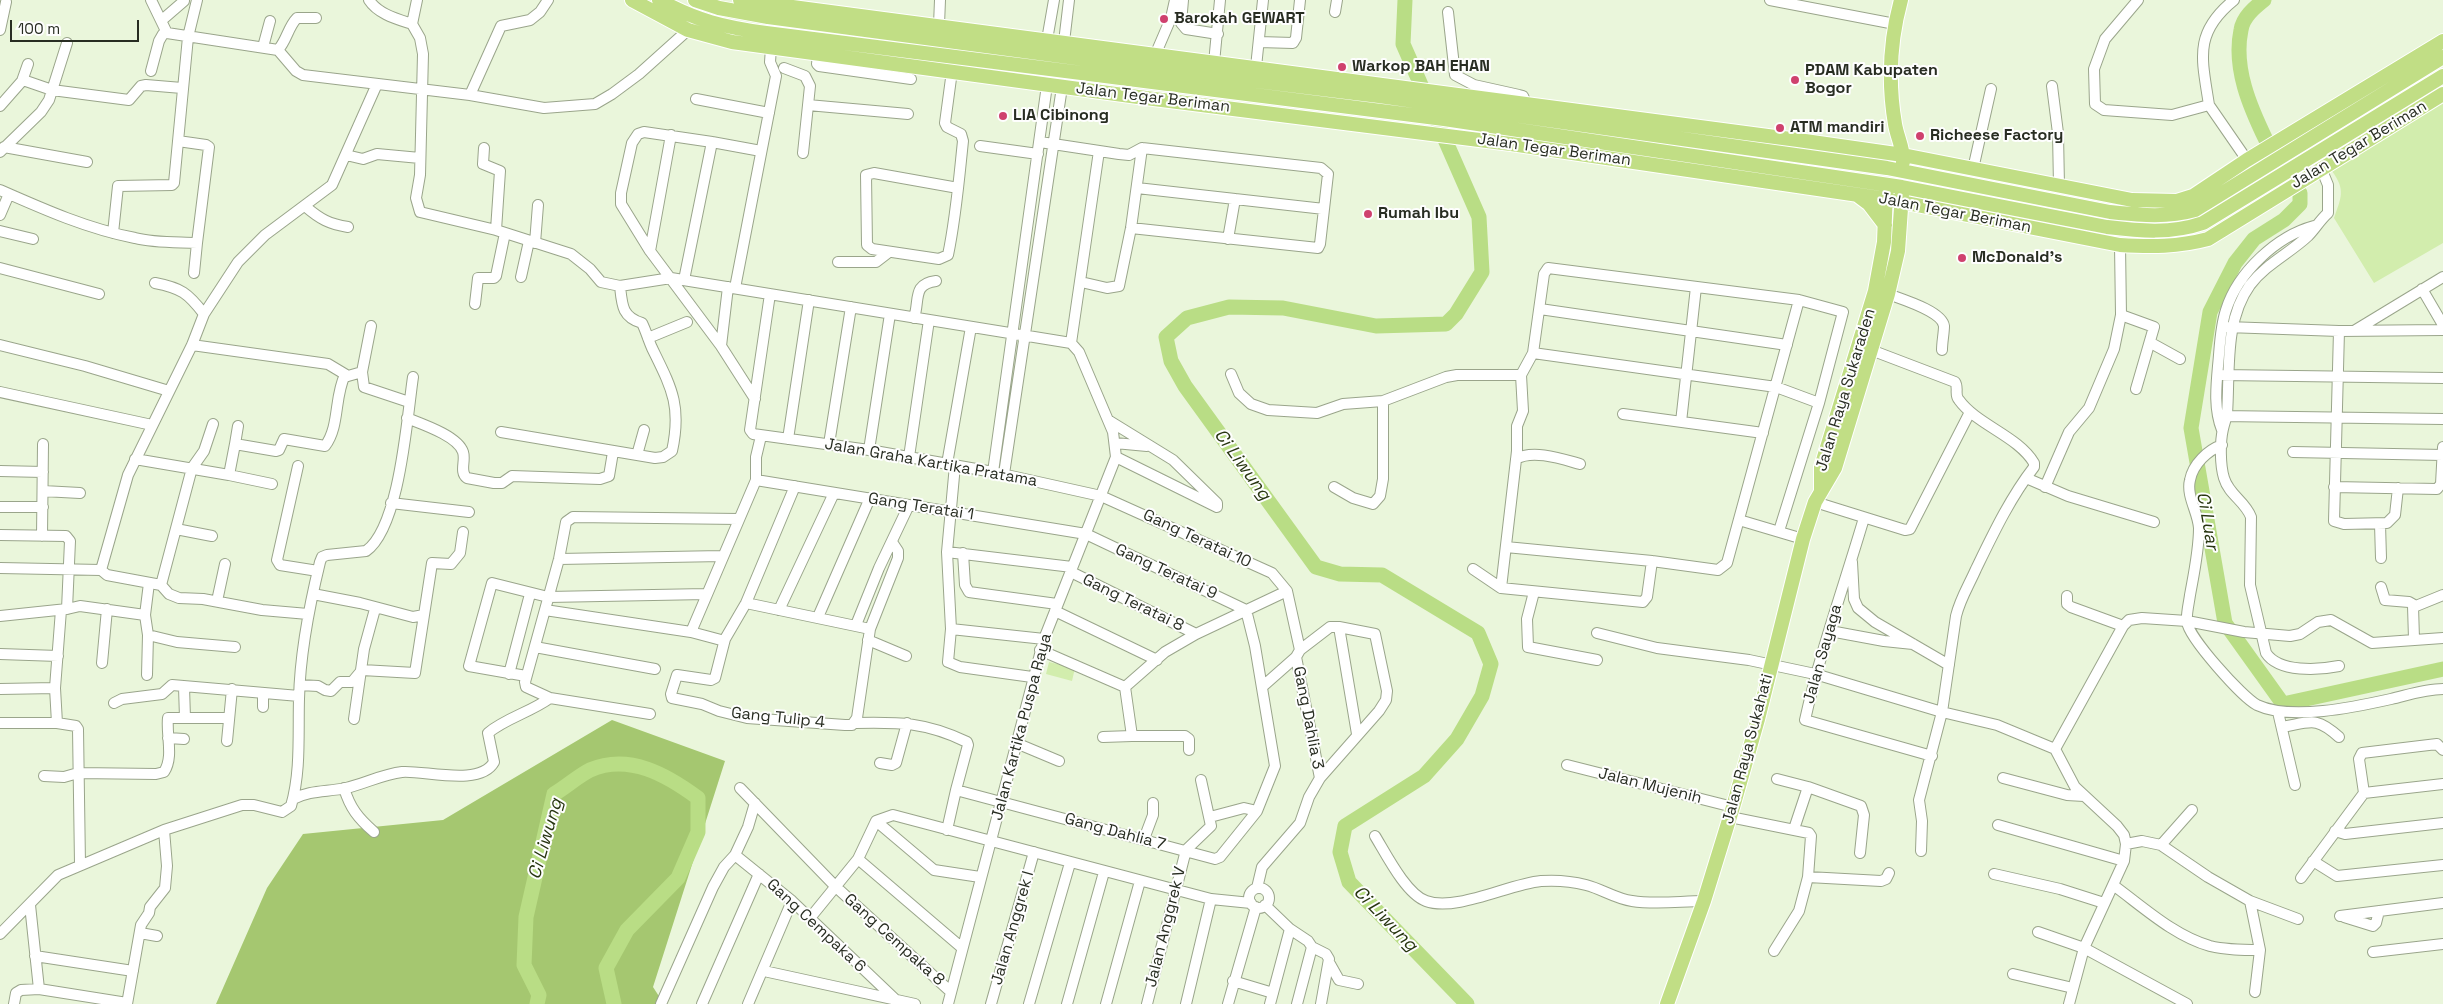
<!DOCTYPE html>
<style>
body{margin:0}
#map{position:relative;width:2443px;height:1004px;overflow:hidden;background:#eaf6db;font-family:"Space Grotesk",sans-serif}
canvas{display:block}
.scale{position:absolute;left:10px;top:20px;width:129px;height:22px;box-sizing:border-box;border:2px solid #282d22;border-top:0;padding-left:6px;font-size:15px;line-height:18px;white-space:nowrap;color:#282d22;-webkit-text-stroke:4px #fefefe;paint-order:stroke}
</style>
<div id="map">
<canvas width="2443" height="1004"></canvas>
<div class="scale">100 m</div>
</div>
<script>
const context = document.querySelector('canvas').getContext('2d');
context.lineJoin = 'round';
function fill(path, color) {
  context.fillStyle = color;
  context.fill(path, 'evenodd');
}
function stroke(path, color, width, dash) {
  context.strokeStyle = color;
  context.lineWidth = width;
  context.lineCap = dash ? 'butt' : 'round';
  context.setLineDash(dash || []);
  context.stroke(path);
}
function label(font, color, halo, rows, align = 'center') {
  context.font = font + ' "Space Grotesk",sans-serif';
  context.lineWidth = 4;
  context.setLineDash([]);
  context.textBaseline = 'middle';
  context.strokeStyle = halo;
  context.fillStyle = color;
  for (const [text, x, y, turn = 0] of rows) {
    context.save();
    context.translate(x, y);
    context.rotate((+turn || 0) * Math.PI / 180);
    context.textAlign = isNaN(turn) ? turn : align;
    if (halo) context.strokeText(text, 0, 0);
    context.fillText(text, 0, 0);
    context.restore();
  }
}
fill(new Path2D(`
 M2443 102V243L2374 283 2334 218C2341 198 2346 190 2332 171Z
 M1049 662 1075 668 1072 681 1046 674Z`), '#d2edad');
fill(new Path2D(`
 M612 720 725 761 653 987 664 1004H216L267 888 303 834 443 820Z`), '#a5c770');
stroke(new Path2D(`
 M1405 0 1403 44 1479 217 1482 272 1456 314 1446 324 1376 326 1283 308 1229 307 1187 318 1166 337 1171 361 1185 386 1316 567 1340 574 1382 575 1478 633 1491 664 1482 696 1457 739 1424 776 1345 826 1340 852 1349 882 1467 1004
 M2264 0C2254 8 2243 17 2241 30 2233 68 2250 107 2266 140
 M2300 193V204L2284 220 2254 239 2235 263 2210 312 2191 428 2225 623 2283 704 2443 669
 M537 1004 539 995 524 965 526 917 554 794C566 787 578 776 590 770 629 753 667 775 698 798V832L678 878 627 930 606 968 614 1004`), '#b9dd85', 15);
const minor = new Path2D(`
 M151 0 167 33
 M369 0C378 14 397 19 412 24
 M417 0 412 24 420 38 423 54 420 175 416 198 420 212 496 230 571 254 590 269 601 282 620 286 671 278 1071 343 1079 352 1113 432 1116 457 1044 639 948 1004
 M1183 0 1181 23 1186 29 1218 34
 M1770 0 1895 24
 M2138 0 2105 39 2094 69 2095 104 2104 110 2172 115 2209 105 2247 160
 M1335 12 1337 0
 M1448 12 1455 75 1474 85 1519 95 1523 96 1526 103
 M162 20 184 1
 M939 25 940 0
 M0 30 6 2
 M1047 40 1054 0
 M1064 42 1069 0
 M1259 42 1293 43 1296 38 1300 0
 M263 47 270 21
 M278 50C287 40 288 27 297 18H316
 M818 54 817 64 819 66 911 79
 M1153 60 1171 18 1175 0
 M1214 63 1220 0
 M1256 67 1263 0
 M784 68 805 76 810 86 803 153
 M151 71 159 41 163 34 167 33 278 50 296 71 303 75 470 95 544 108 595 104 612 94 639 74 688 30
 M952 71 945 123 947 127 961 134 963 141C959 179 956 217 948 255L939 259 872 249 867 245 866 175 874 173 958 188
 M23 80 52 90 129 100 141 86 146 85 182 88
 M2052 86 2058 133 2059 186
 M470 95 501 26 530 20 540 12 548 0
 M696 99 769 113
 M808 105 908 114
 M2209 105C2202 59 2193 33 2234 0
 M0 106 22 81 28 64
 M178 141 206 145 209 147 197 243
 M1040 142 1119 154 1129 155 1142 148 1321 168 1328 174 1320 244 1318 248 1131 228
 M980 146 1038 154
 M4 147 87 162
 M484 148 483 164 500 171 496 230
 M0 152 41 112 49 100 67 43
 M346 155 363 159 377 154 420 158
 M2321 168 2328 185V213C2320 220 2315 229 2308 236 2290 253 2266 264 2250 285 2224 321 2230 372 2227 414 2226 419 2224 424 2223 429 2220 442 2220 465 2224 478 2229 495 2245 501 2251 517L2250 585 2266 653C2279 673 2319 670 2339 666
 M1973 169 1991 89
 M1137 188 1324 209
 M0 190C43 209 88 229 135 238 154 243 176 242 197 243L194 273
 M306 207C320 219 329 224 348 227
 M0 215 9 194
 M0 231 33 239
 M113 233 118 186 172 185 174 183 188 37 197 0
 M1228 239 1235 199
 M535 243 538 205
 M650 251 671 135
 M838 262H876L889 252
 M0 268 99 294
 M521 277 529 241
 M684 280 712 142
 M1081 282 1107 288 1119 286 1131 228 1142 148
 M155 283C181 288 188 293 204 314
 M735 288 776 76 770 62 771 48
 M2422 289 2443 325
 M770 294 750 430 753 434 869 450 993 472 1101 496 1272 573 1287 591 1300 650
 M1888 294C1901 299 1942 311 1944 326 1944 333 1942 342 1942 350
 M475 304 478 278H494L496 276 505 233
 M1540 309 1787 345
 M2121 315 2154 327 2136 389
 M914 318C920 300 912 284 936 281
 M2227 327 2339 331 2443 330
 M2339 331 2334 521 2344 524 2387 523 2395 515 2398 488
 M2354 331 2443 277
 M648 338 687 322
 M1071 343 1099 151
 M2151 343 2180 359
 M0 345 85 366 169 391
 M192 345 328 364 348 376 362 372 371 326
 M721 346 728 287
 M1871 350 1955 382C1959 388 1954 395 1959 400 1977 425 2018 436 2034 463V467C2010 498 1993 534 1976 569 1969 585 1960 599 1956 616L1942 712 1919 800 1922 821 1921 851
 M1533 353 1776 387 1819 403
 M362 372 364 387 409 402
 M1231 374 1239 393 1251 404 1268 410 1317 413 1343 404 1383 401 1446 377 1457 375H1521
 M2222 375 2443 378
 M0 392 152 425
 M755 399 721 346 650 251 621 204V193L632 143 638 134 644 132 712 142 761 151
 M1623 414 1763 433
 M2222 416 2443 419
 M407 418C422 424 458 436 463 452 466 461 459 472 467 478L494 483H502L512 476 600 479 609 476 613 452
 M1108 420 1173 460 1217 503V507L1116 457
 M1681 422 1696 287
 M2222 430C2214 410 2216 388 2218 366 2220 347 2220 328 2226 310 2238 272 2277 236 2314 226
 M501 432 655 458 663 457 672 451C682 405 671 387 652 348 648 339 646 331 642 323 622 317 622 305 620 286
 M788 439 809 300
 M1115 443 1147 446
 M235 444 238 426
 M829 444 851 307
 M2222 445C2208 450 2193 464 2190 480 2186 496 2198 512 2199 528 2199 550 2194 573 2190 595 2189 603 2186 614 2187 622 2189 638 2242 697 2257 705 2291 721 2355 707 2391 699 2408 695 2425 689 2443 689
 M869 450 890 314
 M2293 452 2443 455
 M637 455 644 430
 M909 457 929 320
 M135 459 229 475 235 444 276 451 279 450 284 439 325 446C340 426 334 397 345 375
 M1516 459C1533 449 1562 459 1580 464
 M947 464 971 327
 M955 465 947 552 951 629 948 662 960 667 1032 677
 M298 466 277 560 280 565 318 571
 M0 471 43 472
 M993 472 1047 85
 M1004 474 1062 87
 M229 475 272 484
 M2026 478 2068 496 2154 522
 M756 480 1086 534 1246 610
 M1334 487 1353 498 1373 504 1380 496 1383 479V401
 M2045 487 2069 432 2089 408 2114 349 2121 315 2120 245
 M2334 487 2437 489 2441 484 2443 447
 M43 491 80 493
 M1815 502 1905 530 1910 529 1970 412
 M391 503 469 512
 M0 507H43
 M1864 518C1844 586 1820 652 1805 720L1932 756
 M1739 520 1803 539
 M2380 524 2381 558
 M176 529 212 536
 M0 535 66 536 70 541 67 609
 M42 536 43 444
 M1506 547 1652 561 1718 570 1727 563 1799 300
 M947 552 1072 567
 M963 553 965 585 969 592 1057 604
 M559 559 722 556
 M1652 561 1647 597 1643 602 1501 588 1517 451V426L1523 411 1521 375 1533 353 1544 274 1548 268 1799 300 1843 312 1819 403 1779 531
 M1852 562 1854 599 1858 608 1875 622 1949 665
 M0 568 101 570 107 575 161 585 169 594 179 598 203 599 262 610 308 614
 M1473 569 1501 588
 M101 570 128 475 192 345 204 314 238 262 265 235 332 185 377 84
 M1071 572 1196 634
 M161 585 192 468 204 451 213 424
 M2381 587 2385 600 2409 602 2416 606 2443 595
 M1534 592 1527 619 1528 647 1597 660
 M313 594 360 603 413 617 424 615 432 563 451 564 460 553 463 532
 M2067 596V604L2071 607 2123 626
 M217 601 225 564
 M746 603 870 629 898 558V551L892 542
 M2413 606 2414 639
 M545 610 691 632 721 640 725 639 746 603 795 486
 M779 610 834 493
 M1055 611 1157 660
 M145 615 149 583
 M0 616 67 609 80 606 145 615 148 635 177 642 235 647
 M818 617 870 498
 M856 625 879 568 909 505
 M1339 627 1357 734
 M951 629 1044 639
 M1830 631 1884 641 1913 644
 M691 632 756 480V457L761 436
 M1597 633 1657 648 1749 660 1815 674 1942 712 1997 725 2055 749 2075 787 2117 826 2124 835 2126 844 2124 861 2084 948 2069 1004
 M725 639 715 678 711 680 677 675 671 694 672 698 702 704 719 711 747 718 845 725H852L857 718 870 629
 M868 640 906 656
 M535 647 655 669
 M1040 650 1125 687 1165 652 1196 634 1287 591
 M0 654 58 656
 M1296 657 1320 778
 M102 663 107 609
 M509 674 530 594
 M147 675 148 635
 M526 676 469 666 492 583 548 597 706 594
 M300 685 318 686 325 690 331 691 340 682H352L362 670 415 673 424 615
 M184 687 185 718
 M0 689 55 688
 M114 703 122 699 162 694 172 685 299 696
 M263 707V694
 M2278 712 2295 785
 M650 714 550 698 526 687 525 682 559 559 566 522 573 517 739 519
 M354 719 364 649 375 609
 M0 723H57L76 726 78 729 80 864
 M57 723 55 688 61 610
 M855 723C899 722 926 722 967 742L968 745 956 790
 M2282 727C2311 722 2316 716 2339 737
 M1132 736H1185L1189 739V750
 M1103 737 1132 736 1125 687
 M168 738 184 739
 M227 741 232 689
 M1016 743 1059 761
 M2055 749 2123 626 2129 620 2142 618 2187 621 2244 632 2290 636 2300 634 2318 622 2331 620 2372 643 2443 638
 M2443 750 2437 744 2362 753 2359 759 2364 793 2443 784
 M880 763 892 765 896 763 907 723
 M1567 765 1733 807
 M44 776 64 777 78 773 156 774 164 772C174 757 166 735 168 718H229
 M2003 778 2067 795 2084 796
 M1777 779 1808 787 1794 829
 M1808 787 1861 806 1864 815 1860 853
 M344 788C350 808 358 818 374 832
 M740 788 836 887 951 992
 M293 799C310 790 327 792 346 788 364 784 383 774 402 772 424 770 480 787 494 762L488 733C506 718 531 712 550 698
 M1210 817 1244 808 1257 811
 M1730 817 1809 833 1811 836 1808 877 1799 911 1774 951
 M876 821 934 870 980 877
 M1998 825 2124 861
 M947 830 956 790 1215 859 1220 857 1257 811 1275 766 1255 646 1246 610
 M2335 831 2345 834 2443 823
 M1375 836C1386 854 1406 894 1426 901 1456 912 1509 884 1541 881 1556 880 1571 881 1586 885 1602 889 1616 899 1632 901 1656 905 1681 901 1704 901
 M1144 839 1153 815V803
 M2126 844 2142 841 2161 845 2208 877 2250 901 2298 919
 M2161 845 2192 810
 M1186 850 1211 826 1201 780
 M735 855 792 901 896 1000
 M858 859 961 947
 M2313 861 2337 876 2443 865
 M1994 874 2060 889 2104 903
 M1808 877 1881 881 1886 879 1889 873
 M2301 878 2364 793
 M2113 885C2142 906 2174 936 2210 946 2226 950 2243 950 2260 950
 M1249 898a10 10 0 1 1 20 0a10 10 0 1 1-20 0Z
 M1257 888 1262 867 1300 823 1309 797 1320 778 1379 711 1386 700 1387 691 1375 634 1339 627H1330L1300 650 1296 657 1262 687
 M2250 901 2260 950 2255 992
 M1265 905 1290 929 1270 1004
 M2340 916 2443 903
 M2344 917 2373 926 2376 923 2379 911
 M810 918 858 859 876 821 893 815 1211 899 1251 903
 M1290 929 1308 941 1312 947 1297 1004
 M2038 932 2084 948 2187 1004
 M140 933 157 936
 M0 934 58 875 164 830 242 805H254L282 812 291 806C301 772 298 734 299 699 300 653 309 607 320 562L322 557 327 555 366 551C400 527 407 417 413 377
 M1312 947 1326 954 1329 959 1321 1004
 M2373 952 2443 944
 M35 956 133 971
 M1330 964 1339 980 1358 984
 M764 971 915 1004
 M2013 974 2073 988
 M1233 981 1273 993
 M39 989 127 1003
 M14 1004 16 993 21 990 39 989 30 905
 M127 1004 141 925 149 913 150 907 165 888 167 866 164 830
 M661 1004 713 887 724 867 735 855 748 827 755 803
 M702 1004 759 874
 M748 1004 792 901
 M991 1004 1034 852
 M1029 1004 1070 863
 M1067 1004 1104 872
 M1106 1004 1140 881
 M1147 1004 1186 850
 M1186 1004 1211 899
 M1228 1004 1256 907`);
const major = new Path2D(`
 M632 0 688 30 732 42 1138 97 1511 144 1886 199 2120 245C2151 247 2178 247 2208 239L2443 94
 M659 0C697 21 724 27 766 33L1444 119 1902 187 2107 227C2140 231 2171 234 2203 223L2443 76
 M695 0 719 8 768 17 1151 68 1379 96 1887 168 2110 212C2140 215 2167 218 2195 210L2443 57
 M740 0 1798 140 1903 155 2132 200 2177 201 2193 196 2247 160 2443 41
 M1901 0C1890 40 1888 83 1895 124 1897 137 1904 149 1903 162
 M1857 195 1869 204 1885 225
 M1821 491V467L1875 291 1884 242 1886 191
 M1667 1004 1704 901 1733 807 1758 719 1803 539 1815 502 1835 468 1888 294 1898 251 1902 194`);
stroke(minor, '#9aa58b', 12);
stroke(major, '#fff', 16);
stroke(minor, '#fff', 10);
stroke(major, '#c1de85', 14);
for (const [x, y, r, color] of [
 [1164,19,5,"#cf416e"],
 [1342,67,5,"#cf416e"],
 [1795,80,5,"#cf416e"],
 [1003,116,5,"#cf416e"],
 [1780,128,5,"#cf416e"],
 [1920,136,5,"#cf416e"],
 [1368,214,5,"#cf416e"],
 [1962,258,5,"#cf416e"]
]) {
  const dot = new Path2D();
  dot.arc(x, y, r, 0, 2 * Math.PI);
  context.fillStyle = color;
  context.fill(dot);
  stroke(dot, '#fefefe', 2);
}
label('bold 16px', '#282d22', '#fefefe', [
 ["Barokah GEWART",1174,19],
 ["Warkop BAH EHAN",1352,67],
 ["PDAM Kabupaten",1805,71],
 ["Bogor",1805,89],
 ["LIA Cibinong",1013,116],
 ["ATM mandiri",1790,128],
 ["Richeese Factory",1930,136],
 ["Rumah Ibu",1378,214],
 ["McDonald's",1972,258]
], 'left');
label('16px', '#282d22', '#fefefe', [
 ["Jalan Tegar Beriman",1153,98,7],
 ["Jalan Tegar Beriman",2359,145,-31],
 ["Jalan Tegar Beriman",1554,150,8],
 ["Jalan Tegar Beriman",1955,213,11],
 ["Jalan Raya Sukaraden",1846,390,-73],
 ["Jalan Graha Kartika Pratama",931,463,10],
 ["Gang Teratai 1",921,507,9],
 ["Gang Teratai 10",1197,539,25],
 ["Gang Teratai 9",1166,572,25],
 ["Gang Teratai 8",1133,603,26],
 ["Jalan Sayaga",1823,654,-74],
 ["Gang Tulip 4",778,718,6],
 ["Gang Dahlia 3",1308,718,79],
 ["Jalan Kartika Puspa Raya",1022,727,-75],
 ["Jalan Raya Sukahati",1748,749,-75],
 ["Jalan Mujenih",1650,786,14],
 ["Gang Dahlia 7",1115,832,15],
 ["Gang Cempaka 6",816,926,43],
 ["Jalan Anggrek V",1166,927,-76],
 ["Jalan Anggrek I",1013,928,-74],
 ["Gang Cempaka 8",894,940,42]
]);
label('italic 18px', '#273510', '#fefefe', [
 ["Ci Liwung",1242,465,54],
 ["Ci Luar",2207,521,80],
 ["Ci Liwung",546,839,-74],
 ["Ci Liwung",1385,919,46]
]);
</script>
